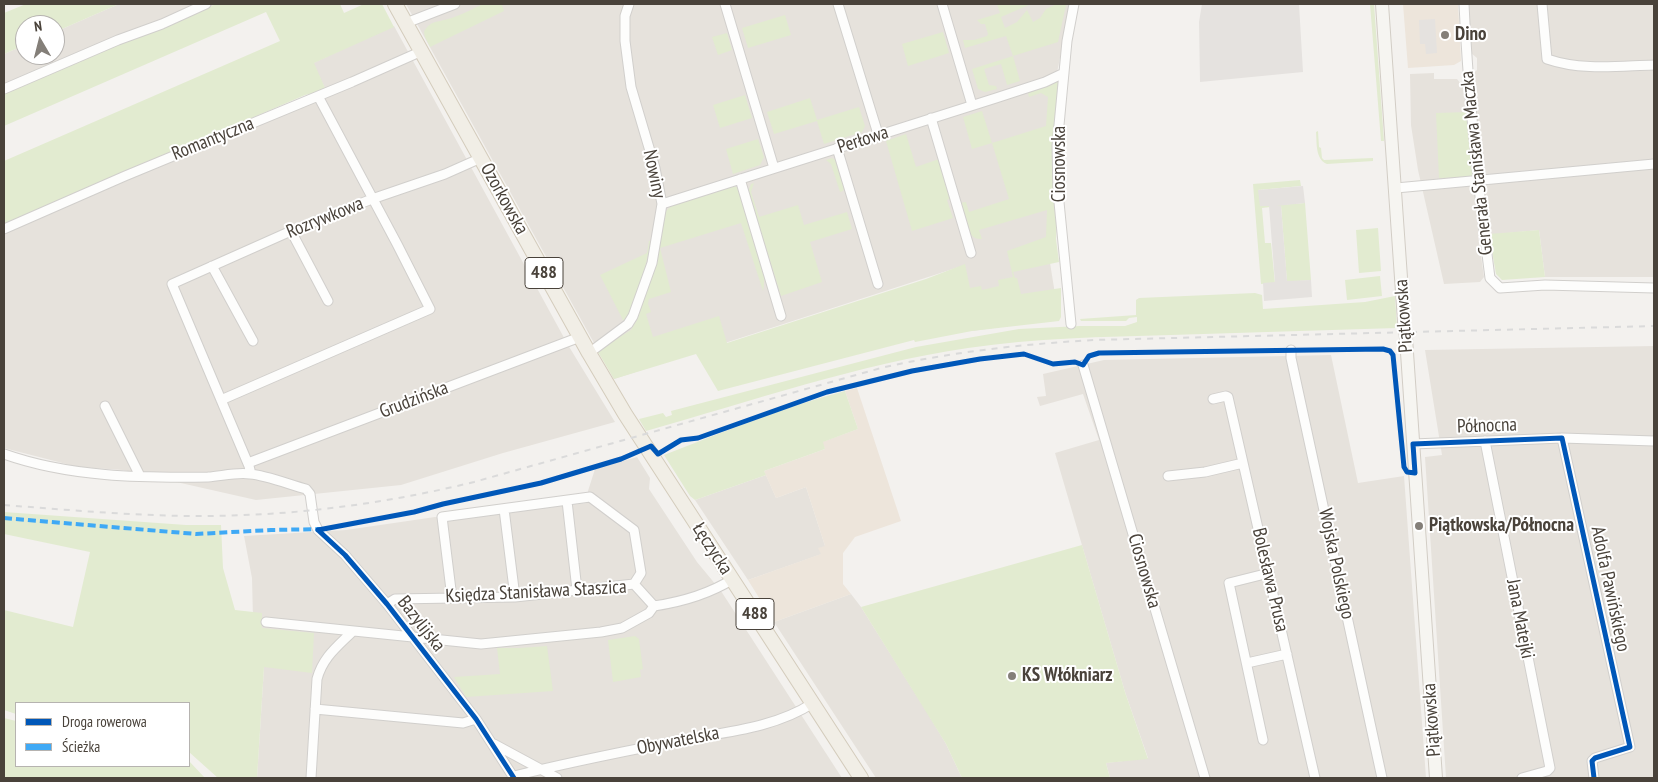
<!DOCTYPE html>
<meta charset="utf-8">
<style>
body{margin:0}
#map{position:relative;width:1658px;height:782px;overflow:hidden;background:#f3f1ee;font-family:"PT Sans Narrow",sans-serif}
canvas{display:block}
.frame{position:absolute;inset:0;border:5px solid #49423a;pointer-events:none}
.legend{position:absolute;left:15px;top:702px;width:175px;height:65px;box-sizing:border-box;background:#fff;border:1px solid #b6b3b0;margin:0;padding:6px 9px;list-style:none;font-size:15px;color:#49423a}
.legend li{display:flex;align-items:center;gap:10px;height:25px}
.legend b{width:25px;border:1px solid #b6b3b0}
.north{position:absolute;left:15px;top:15px;width:50px;height:50px;box-sizing:border-box;background:#fff;border:1px solid #b6b3b0;border-radius:50%;rotate:352deg;font-size:14px;font-weight:700;line-height:20px;text-align:center;color:#49423a}
.north::after{content:'';display:block;margin:auto;width:18px;height:22px;background:#847f79;clip-path:polygon(50% 0,100% 100%,50% 72%,0 100%)}
</style>
<div id="map">
<canvas width="1658" height="782"></canvas>
<div class="frame"></div>
<ul class="legend">
<li><b style="height:6px;background:#0057b8"></b>Droga rowerowa</li>
<li><b style="height:6px;background:#3fa9f5"></b>Ścieżka</li>
</ul>
<div class="north">N</div>
</div>
<script>
const context = document.querySelector('canvas').getContext('2d');
context.lineJoin = 'round';
function fill(path, color) {
  context.fillStyle = color;
  context.fill(path, 'evenodd');
}
function stroke(path, color, width, dash) {
  context.strokeStyle = color;
  context.lineWidth = width;
  context.lineCap = dash ? 'butt' : 'round';
  context.setLineDash(dash || []);
  context.stroke(path);
}
function label(font, color, halo, rows, align = 'center') {
  context.font = font + ' "PT Sans Narrow",sans-serif';
  context.lineWidth = 4;
  context.setLineDash([]);
  context.textBaseline = 'middle';
  context.strokeStyle = halo;
  context.fillStyle = color;
  for (const [text, x, y, turn = 0] of rows) {
    context.save();
    context.translate(x, y);
    context.rotate((+turn || 0) * Math.PI / 180);
    context.textAlign = isNaN(turn) ? turn : align;
    if (halo) context.strokeText(text, 0, 0);
    context.fillText(text, 0, 0);
    context.restore();
  }
}
fill(new Path2D(`
 M119 4H216L162 28 4 92V54L25 45V55H55V32Z
 M406 4H1071L1051 102 1047 244 1059 319 972 331 959 267 614 379Z
 M1469 4H1654V277H1545L1539 230 1478 236 1484 277 1480 282 1444 284 1418 170 1411 125 1410 74 1434 73V79H1457L1461 84 1477 70V58L1471 53Z
 M394 26 568 345 615 422 503 453 401 485 256 500 123 470 78 467 4 448V234L123 181 328 95 313 63Z
 M1654 346V778H1446L1425 457 1442 455 1425 350Z
 M1331 355 1358 483 1404 476 1426 778H1110L1106 763 1148 758 1125 692 1055 453 1099 440 1083 394 1040 406 1037 397 1046 396 1043 374 1104 360Z
 M637 457 650 478 649 489 697 562 721 591 842 778H257L264 667 254 661 252 578 244 536 346 530 435 517 451 519 587 503 588 491 595 469Z
 M766 475 776 498 806 487 825 546 822 554 748 580 695 500Z
 M851 594 861 607 930 717 946 744 962 778H876L774 622Z`), '#e6e2dc');
fill(new Path2D(`
 M1403 4H1458L1461 61 1454 65 1408 68Z
 M857 388 901 521 855 537 843 553V584L851 594 774 622 748 580 821 554 818 548 825 546 806 487 776 498 764 471 825 449 822 442 858 429 845 391Z`), '#ede5db');
fill(new Path2D(`
 M26 4H119L55 32V25H25V45L4 54V13Z
 M216 4H340L344 13 364 4H382L394 27 314 63 326 90 305 95 4 225V161L280 41 266 12 4 126V92L118 43 162 28Z
 M483 4H505L502 5 504 11 430 47 425 37 424 32C429 21 438 22 448 19 460 16 472 9 483 4Z
 M997 4H1031L1001 17 1005 28 1017 22 1027 10 1033 22 1040 18 1046 9 1057 4 1066 5 1058 42 1013 56 1020 81 1007 85 1001 64 984 69 989 85 996 86 997 89 985 92 978 89 972 69 1013 56 1006 36 965 48 963 40H974L987 36 988 34 985 24H981L977 20 1000 13Z
 M1370 4H1374L1384 141H1381Z
 M785 15 791 35 748 48 742 28Z
 M943 32 949 53 908 66 902 44Z
 M727 33 732 50 718 55 712 37Z
 M1057 81 1059 82 1054 129 1053 163 1057 222 1056 239 1059 262 1013 272 1015 278H1017L1021 294 1061 288V317L1059 321 972 331 915 342 914 340 718 391 696 354 614 379 598 352 599 350 631 330 637 320 655 263 666 211 672 205 732 186 737 187 740 190C748 215 770 267 763 291L741 223 660 248 671 292 649 299 648 304 651 312 646 314 653 337 719 316 727 343 926 279 965 264 970 288 981 286 982 290 999 286 998 280 1013 277 1007 251 1046 237 1047 210 979 230 982 239C966 241 963 215 960 203L966 202 969 212 1009 199 992 143 972 149 963 117 982 111 992 143 1046 126 1048 97 1041 93 1029 97 1028 93 1052 85Z
 M745 95 752 118 720 128 713 105Z
 M810 98 817 120 859 107 865 126 862 132 824 144 817 121 774 134 767 112Z
 M1468 112 1474 173 1472 177 1439 178 1436 113Z
 M1318 131 1319 147 1321 148 1322 158 1324 160 1373 158V161L1327 164C1315 159 1317 143 1316 132Z
 M906 134 916 167 939 159 951 198 947 200 953 218 912 231 886 141Z
 M758 139 764 157 760 165 733 174 726 149Z
 M832 158 835 160 844 188 843 191 840 192 831 164 826 160Z
 M1300 180 1301 186 1258 190 1269 206 1270 207 1262 208 1265 243H1271L1275 283 1261 284 1253 184Z
 M754 183 751 192 759 217 798 205 804 225 847 212 852 229 810 242 822 282 781 296 748 191 751 184Z
 M1305 203 1311 280 1287 282 1281 206 1276 207V205Z
 M1378 228 1381 271 1359 273 1356 230Z
 M1539 230 1545 277 1502 280 1496 274 1489 234Z
 M649 241H651C646 264 638 304 624 322L600 275 647 253Z
 M1380 276 1382 296 1347 300 1345 280Z
 M1255 293 1262 295 1263 309 1365 302 1395 296 1397 328C1321 330 1246 333 1171 335 1103 337 1035 338 968 348 859 364 752 401 646 431L639 419 663 413 666 417 672 415 671 411 916 347 1019 329 1080 326H1125L1137 322V317L1129 318 1126 321H1081L1080 319 1136 315V300L1139 298Z
 M845 391 858 429 823 442 825 449 764 471 766 475 695 500 690 496 664 455C724 432 783 407 845 391Z
 M4 512 186 525H221L223 568 235 610 262 613V628L314 633 312 673 264 667 257 778H218L189 752V703H16V714L4 710V610L73 627 90 552 4 534Z
 M1082 545 1125 692 1148 759 1106 763 1110 778H962L946 744 861 607Z
 M635 636 639 639 643 669 640 670 641 677 613 682 608 640Z
 M547 646 553 691 466 697 454 677 500 674 497 648H519Z
 M4 718 16 721V766H189V761L205 778H4Z`), '#e2ebd0');
fill(new Path2D(`
 M1202 4H1299L1303 72 1200 82 1199 22Z
 M1435 19 1437 53 1426 54 1425 44H1420L1419 20Z
 M1303 186 1305 203 1276 206H1281L1287 281 1311 280 1312 297 1264 301 1263 283 1275 282 1269 206H1260L1258 190Z`), '#e5e2df');
const street = new Path2D(`
 M725 4 774 168
 M838 4 878 134
 M942 4 972 105
 M1464 4C1468 96 1478 186 1490 278L1500 288 1545 285 1654 288
 M1542 4 1547 59C1582 71 1618 66 1654 65
 M406 23 455 4
 M4 89 118 40 162 24 206 4
 M931 118 971 253
 M837 148 878 284
 M740 179 781 316
 M1396 188 1654 164
 M662 204 996 98 1045 82 1064 73
 M4 229 125 176 352 82 422 51
 M291 231 328 301
 M212 266 253 341
 M1071 324 1058 192 1057 146 1067 41 1074 4
 M1291 350V358L1382 778
 M589 353 628 324 633 316 652 263 662 204 655 168 631 87 625 41V16L629 4
 M1083 365 1205 778
 M1213 399 1226 396 1228 397 1315 778
 M221 400 430 309 397 244 318 96
 M105 406 140 476
 M1562 438 1630 747 1595 758 1592 761 1594 778
 M1485 441 1550 768 1547 771 1522 778
 M1413 444 1562 438 1654 441
 M4 454C69 477 140 478 208 477 222 476 237 472 250 474 265 475 291 485 306 489L310 494 314 522 318 530 345 555 387 604 476 719 514 778
 M248 463 580 337
 M251 474 249 466 172 284 291 231 372 199 445 174 481 158
 M1168 476 1205 472 1243 463
 M567 501 577 590
 M504 509 515 597
 M452 598 442 517 590 497 634 530 641 573 634 584
 M387 604 395 599 515 597 634 584 654 606C681 602 709 594 733 579
 M266 622 481 644 601 632 622 628 649 613 654 606
 M1247 663 1287 654
 M315 709 463 723 476 719
 M1263 740 1229 583 1269 573
 M494 744 557 778
 M514 776C569 762 626 751 682 740 725 732 775 728 813 703
 M311 778 317 679C323 657 337 647 353 631`);
const secondary = new Path2D(`
 M1382 4 1404 321
 M1406 338 1436 778`);
const primary = new Path2D(`
 M395 4 589 353 625 414 861 778`);
stroke(street, '#d1cfcc', 11);
stroke(secondary, '#d2cdc5', 14);
stroke(primary, '#d4ccbc', 16);
stroke(street, '#fdfdfc', 9);
stroke(secondary, '#f6f5f1', 12);
stroke(primary, '#f1eee6', 14);
stroke(new Path2D(`
 M4 505C69 510 135 516 200 516 293 516 384 504 474 482L881 368C951 352 1022 344 1094 340L1654 326`), '#dadada', 2, [6, 6]);
const secondaryBridge = new Path2D(`
 M1404 321 1406 338`);
stroke(secondaryBridge, '#d2cdc5', 14, []);
stroke(secondaryBridge, '#f6f5f1', 12);
stroke(new Path2D(`
 M4 518 196 534 271 530 323 529`), '#3fa9f5', 4, [8, 4]);
stroke(new Path2D(`
 M318 530 414 512 443 504 541 483 621 459 651 446 658 454 681 440 698 438 827 392 912 371 980 359 1024 354 1053 364 1075 362 1083 365 1089 356 1099 353 1383 349 1390 351 1393 355 1404 467 1407 472 1415 473 1413 444 1562 438 1630 747 1595 758 1592 761 1594 778
 M318 530 345 555 387 604 476 719 514 778`), '#0057b8', 5);
for (const [x, y, r, color] of [
 [1445,35,5,"#847f79"],
 [1419,526,5,"#847f79"],
 [1012,676,5,"#847f79"]
]) {
  const dot = new Path2D();
  dot.arc(x, y, r, 0, 2 * Math.PI);
  context.fillStyle = color;
  context.fill(dot);
  stroke(dot, '#fff', 2);
}
for (const [x, y, w] of [
 [544,273,38],
 [755,614,38]
]) {
  const box = new Path2D();
  box.roundRect(x - w / 2, y - 15.5, w, 31, 4);
  context.fillStyle = '#fff';
  context.fill(box);
  stroke(box, '#49423a', 1);
}
label('bold 18px', '#49423a', null, [
 ["488",544,273],
 ["488",755,614]
]);
label('bold 19px', '#49423a', '#fff', [
 ["Dino",1455,35],
 ["Piątkowska/Północna",1429,526],
 ["KS Włókniarz",1022,676]
], 'left');
label('19px', '#49423a', '#fff', [
 ["Romantyczna",213,139,-22],
 ["Perłowa",863,140,-18],
 ["Generała Stanisława Maczka",1477,163,-96],
 ["Ciosnowska",1060,164,-90],
 ["Nowiny",654,174,78],
 ["Ozorkowska",504,199,61],
 ["Rozrywkowa",325,218,-22],
 ["Piątkowska",1404,316,-94],
 ["Grudzińska",414,400,-21],
 ["Północna",1487,426,-2],
 ["Łęczycka",712,549,57],
 ["Wojska Polskiego",1336,564,78],
 ["Ciosnowska",1144,571,74],
 ["Bolesława Prusa",1270,580,77],
 ["Adolfa Pawińskiego",1610,589,78],
 ["Księdza Stanisława Staszica",536,592,-3],
 ["Jana Matejki",1520,619,79],
 ["Bazylijska",421,624,52],
 ["Piątkowska",1432,720,-94],
 ["Obywatelska",678,741,-11]
]);
</script>
